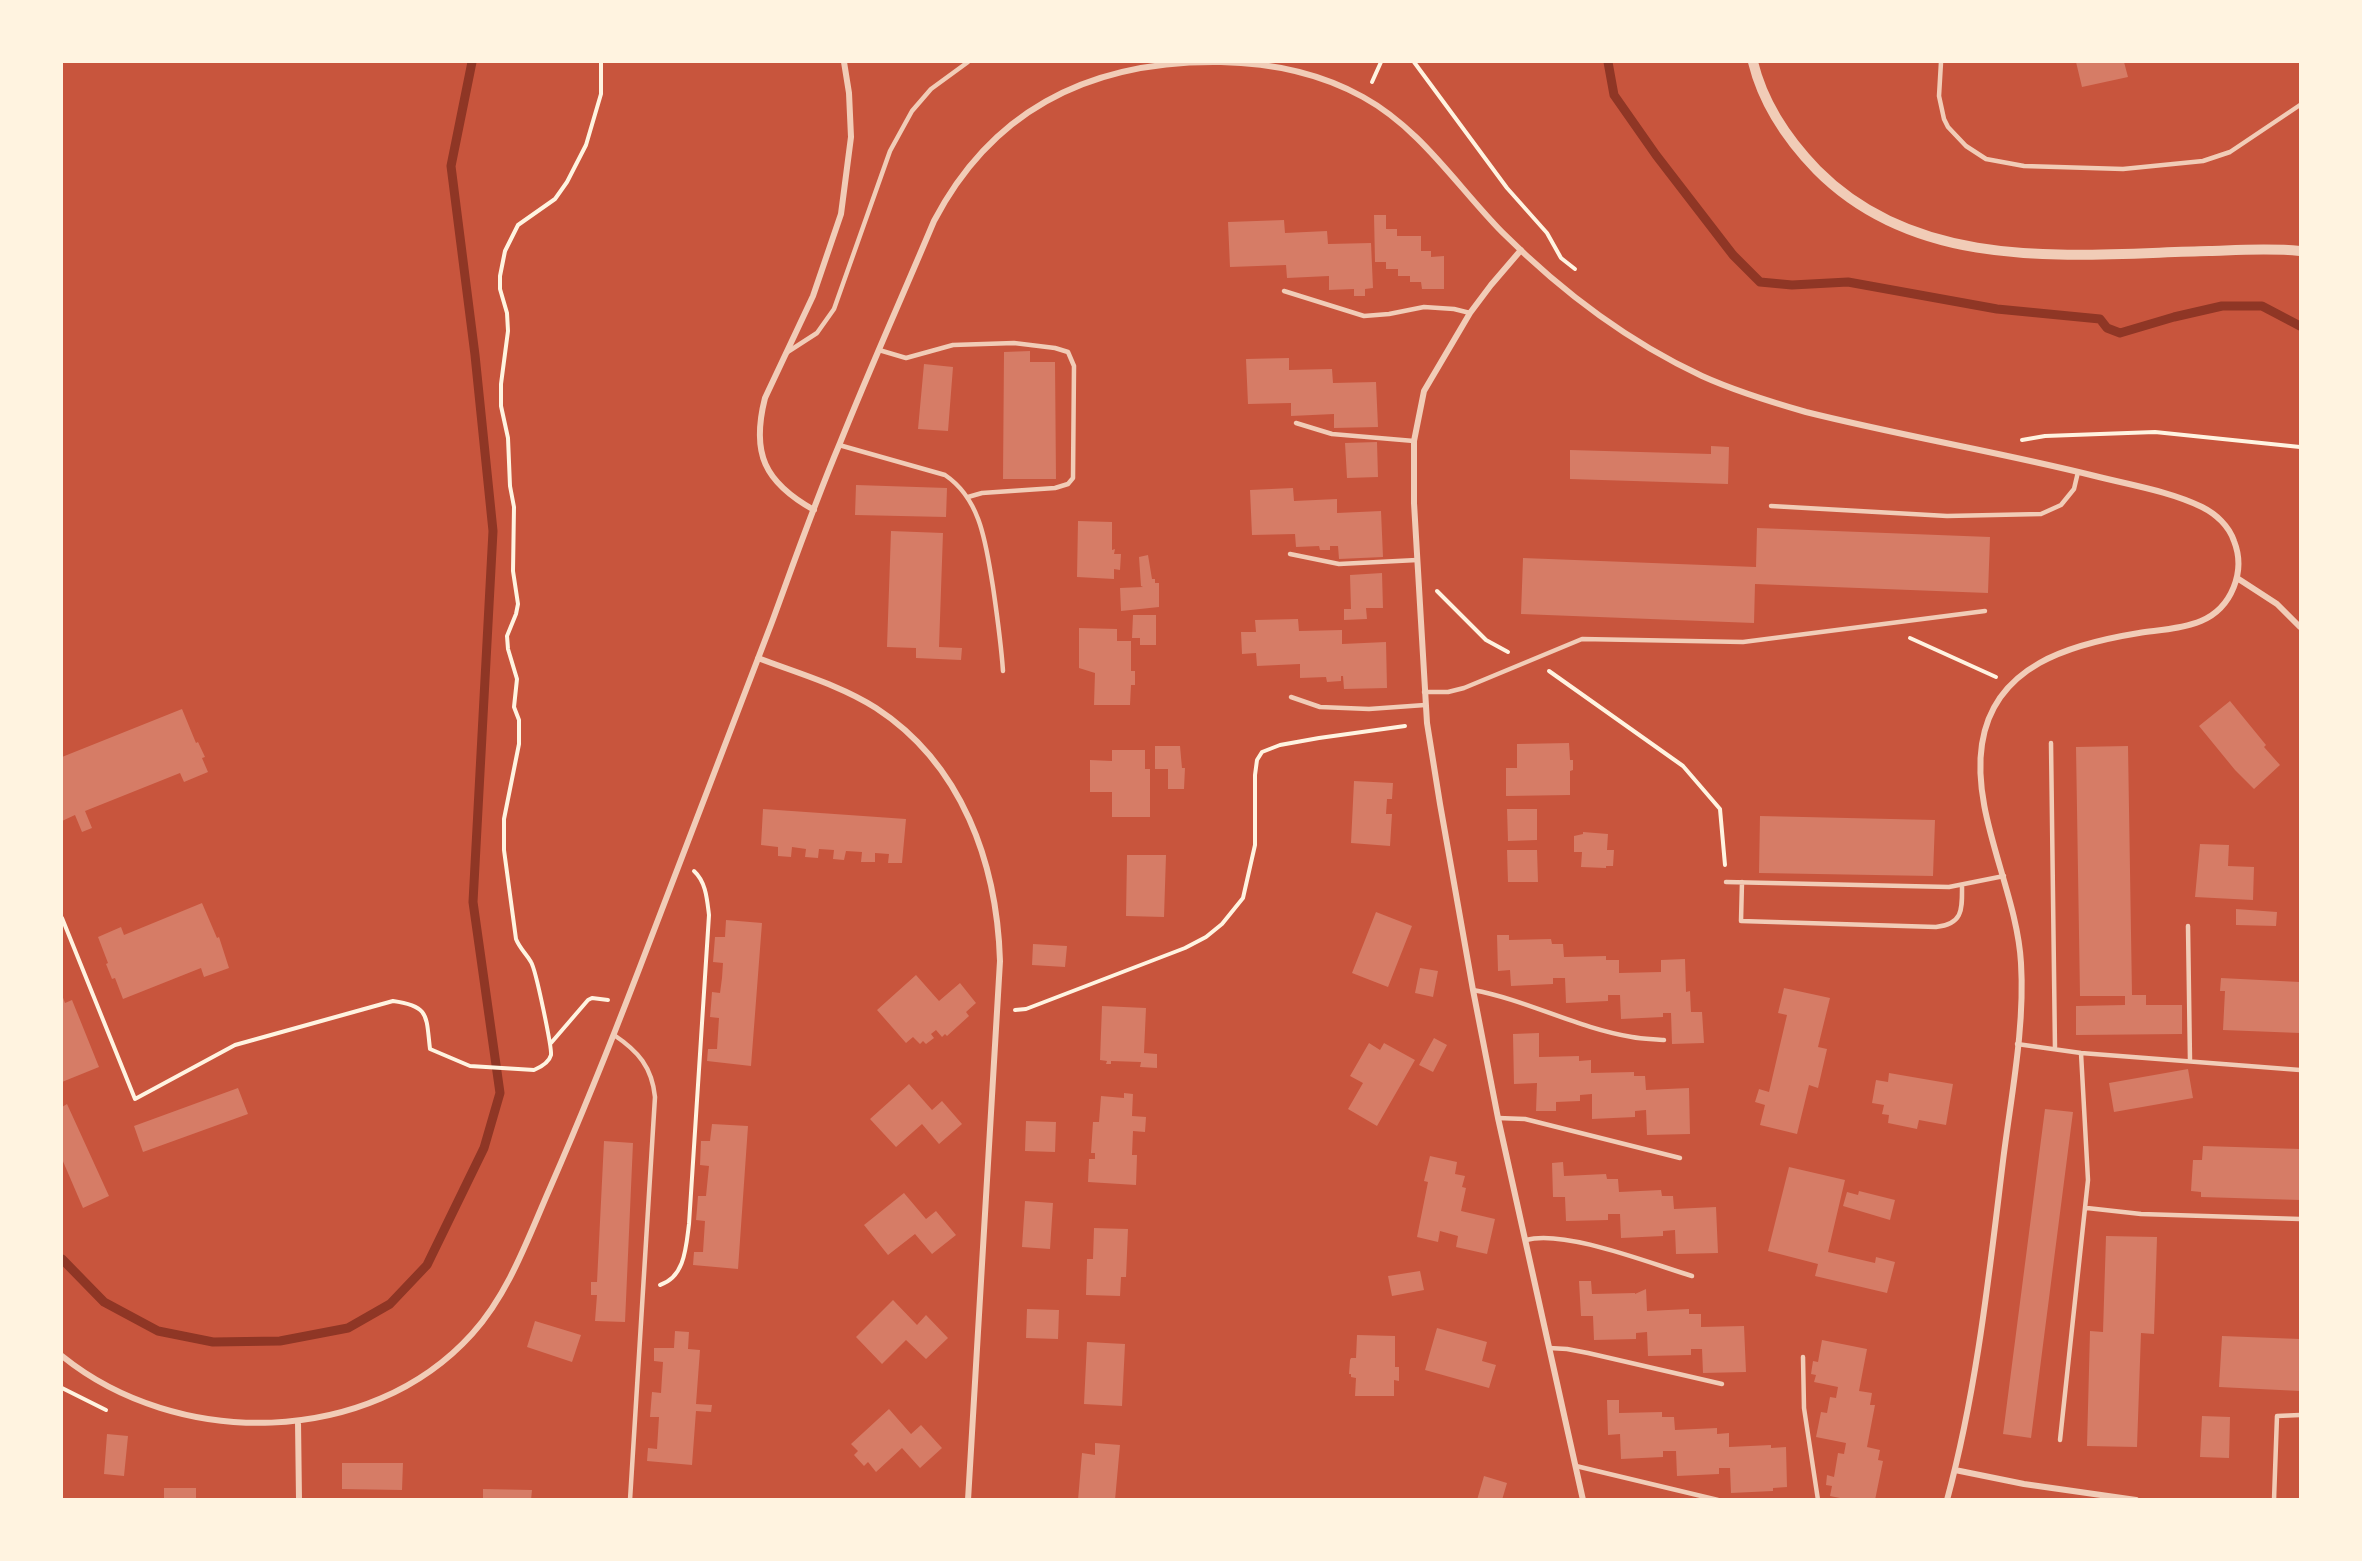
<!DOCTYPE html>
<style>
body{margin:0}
#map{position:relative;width:2362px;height:1561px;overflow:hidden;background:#c8553d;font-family:"Times New Roman",serif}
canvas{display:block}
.frame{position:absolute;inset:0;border:63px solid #fff3e0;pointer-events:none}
</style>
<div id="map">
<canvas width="2362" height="1561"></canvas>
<div class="frame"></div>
</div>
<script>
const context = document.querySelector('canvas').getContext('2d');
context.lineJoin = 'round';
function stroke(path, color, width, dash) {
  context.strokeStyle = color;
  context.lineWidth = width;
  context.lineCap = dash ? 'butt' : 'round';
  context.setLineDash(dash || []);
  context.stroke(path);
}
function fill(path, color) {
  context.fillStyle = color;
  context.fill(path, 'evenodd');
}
stroke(new Path2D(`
 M1608 62 1614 95 1656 155 1733 255 1760 282 1792 285 1848 282 1997 309 2100 319 2107 328 2120 333 2174 317 2222 306H2262L2300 326
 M62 1259 104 1302 158 1331 213 1342 280 1341 348 1328 390 1304 427 1265 484 1148 500 1093 473 902 493 531 475 355 451 166 472 62`), '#8f3625', 9);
fill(new Path2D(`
 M2076 62H2124L2128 77 2082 87Z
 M1374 215H1386V229H1397V236H1421V251H1431V257L1444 256V289H1422L1421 282H1410V276H1398V269H1386V262H1375Z
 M1284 220 1285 233 1327 231 1328 244 1371 243 1373 288 1365 289V296H1354V289L1329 290V276L1287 278 1286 265 1230 267 1228 222Z
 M1030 351V362H1055L1056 479H1003L1004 352Z
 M1289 358V370L1332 369 1333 383 1376 382 1378 427 1334 428V414L1291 416V403L1248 404 1246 359Z
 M924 364 953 367 948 431 918 429Z
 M1377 442 1378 477 1347 478 1345 443Z
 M1711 446 1729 447 1728 484 1570 479V450L1711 454Z
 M856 485 947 488 946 517 855 515Z
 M1293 488 1294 501 1337 499V513L1381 511 1383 557 1339 559 1338 546H1330V550H1320L1319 546 1296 547 1295 534 1252 535 1250 490Z
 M1078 521 1112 522V550L1115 549 1114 554H1121L1120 570 1114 569V579L1077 577Z
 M1757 528 1990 537 1988 593 1755 584 1754 623 1521 614 1523 558 1756 567Z
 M891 531 943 533 939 647 962 648 961 660 916 658V648L887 647Z
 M1148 555 1152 579H1155V583H1159V607L1121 611 1120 588 1143 587 1141 586 1139 557Z
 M1382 573 1383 608H1366L1367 619 1344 620V609H1351L1350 575Z
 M1133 615H1156V645H1140V638H1132Z
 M1298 619 1299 631 1342 630V644L1386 642 1387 688 1344 689 1343 676H1341V681L1327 682 1326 677 1300 678V664L1257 666 1256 653 1242 654 1241 632H1256L1255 620Z
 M1079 628 1117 629V641H1131V671H1135V685H1131L1130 705H1094L1095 673 1079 668Z
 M2230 701 2266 745 2264 747 2280 765 2254 789 2235 770 2199 726Z
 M182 709 196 743 198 742 205 757 202 758 208 772 184 782 180 773 85 811 92 828 82 832 75 815 62 821V757Z
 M1569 743 1570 760H1573V770L1570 771V795L1506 796V768H1517V744Z
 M1155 746H1180L1182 768H1185L1184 789H1168V769H1155Z
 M2128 746 2132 995H2146V1005H2182V1034L2076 1035V1006L2125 1005V996H2080L2076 747Z
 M1112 750H1145V769H1150V817H1112V792H1090V760L1112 761Z
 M1354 781 1393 783 1392 799H1387L1386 814H1392L1390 846 1351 843Z
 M763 809 906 819 902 863H888L889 854 875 853V862H861L862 852 846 851 844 860 833 859 834 850 819 849 818 858 805 857 806 849 792 847 791 857 778 856V847L761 845Z
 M1507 809H1537V840L1508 841Z
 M1760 816 1935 820 1933 876 1759 873Z
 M1583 832 1608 834 1607 850H1614L1613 866H1606V868L1581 867 1582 852H1574V836L1583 834Z
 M2200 844 2229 845 2228 866 2254 867 2253 900 2195 897Z
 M1507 850H1537L1538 882H1508Z
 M1127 855H1166L1164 917 1126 916Z
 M202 903 217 938 219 937 229 968 204 977 201 968 123 999 115 978 112 979 106 964 108 963 98 937 121 927 124 935Z
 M2236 909 2277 912 2276 926 2236 925Z
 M1376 912 1412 926 1388 987 1352 973Z
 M726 920 762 923 751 1066 707 1061 708 1049H717L719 1018 710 1017 711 1005 712 992 720 993 722 978 723 963 713 962 715 937H725Z
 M1497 935H1509V940L1551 939 1552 944H1563L1564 957 1606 956V960H1619V973L1661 972V960L1685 959 1686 992 1690 991 1691 1012H1702L1704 1043 1672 1044 1671 1013H1663V1017L1621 1019 1620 995H1608V1001L1566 1003 1565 978H1553V984L1511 986 1510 970 1498 971Z
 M1033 944 1067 946 1065 967 1032 965Z
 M1420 968 1438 971 1433 997 1415 993Z
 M916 975 939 1001 960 983 976 1003 966 1012 969 1016 947 1036 945 1034 942 1037 936 1030 931 1034 934 1038 926 1044 923 1041 920 1044 913 1037 906 1043 877 1010Z
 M2221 978 2300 982V1033L2223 1030 2225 991H2220Z
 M1784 988 1830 998 1818 1047 1827 1049 1818 1088 1809 1085 1797 1134 1760 1125 1765 1105 1755 1102 1759 1089 1769 1092 1787 1015 1778 1013Z
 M62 995 65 1003 72 1000 99 1067 62 1082Z
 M1102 1006 1146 1008 1144 1053 1157 1054V1068L1140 1067 1141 1062 1111 1061V1064H1106L1107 1061 1100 1060Z
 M1539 1033V1057L1579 1056V1061L1591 1060V1073L1634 1072V1076H1645L1646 1090 1689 1088 1690 1134 1647 1135 1646 1110 1635 1111V1117L1592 1119V1094L1580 1095V1101L1556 1102V1111H1536L1537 1083 1514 1084 1513 1034Z
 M1434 1038 1447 1045 1433 1072 1419 1065Z
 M1369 1043 1380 1050 1384 1043 1415 1060 1377 1126 1348 1109 1363 1083 1350 1076Z
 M2188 1069 2193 1098 2114 1112 2109 1083Z
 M1889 1073 1953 1084 1946 1125 1919 1120 1917 1129 1888 1123 1889 1115 1882 1114 1884 1105 1872 1103 1876 1080 1888 1082Z
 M909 1084 932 1110 942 1101 962 1124 939 1144 922 1124 896 1147 870 1119Z
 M238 1088 248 1114 143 1152 134 1126Z
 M1124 1093 1133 1094 1132 1116 1146 1117 1145 1132 1133 1131 1132 1155H1137L1136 1185 1088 1182 1089 1159H1095V1153H1091L1093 1122H1099L1101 1096 1124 1098Z
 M67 1104 109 1196 83 1208 62 1159V1107Z
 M2045 1109 2073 1112 2031 1438 2003 1434Z
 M1026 1121 1056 1122 1055 1152 1025 1151Z
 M712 1124 748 1126 738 1269 693 1265 694 1252H703L705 1221 696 1220 697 1209 698 1196H706L709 1166 700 1165 701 1141H710Z
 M604 1141 633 1143 625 1322 595 1321 597 1295H591V1282H597Z
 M2203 1146 2300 1149V1200L2201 1197V1192L2191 1191 2193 1160H2202Z
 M1430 1156 1457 1162 1455 1174 1465 1176 1462 1187 1466 1188 1461 1211 1495 1219 1487 1254 1456 1247 1458 1236 1440 1231 1438 1242 1417 1237 1428 1182 1424 1181Z
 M1563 1162 1564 1176 1606 1174 1607 1179H1618L1619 1192 1661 1190 1662 1196H1673L1674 1209 1716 1207 1718 1253 1676 1254 1675 1230 1663 1231V1236L1621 1238 1620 1214H1608V1220L1566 1221 1565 1197H1553L1552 1163Z
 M1789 1167 1845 1180 1828 1252 1875 1263 1876 1257 1895 1262 1887 1293 1815 1276 1818 1264 1768 1251Z
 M1859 1191 1895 1200 1890 1220 1843 1206 1847 1192 1858 1195Z
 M904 1193 926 1219 936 1211 956 1235 932 1254 915 1234 888 1255 864 1225Z
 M1025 1201 1053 1203 1050 1249 1022 1247Z
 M1094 1228 1128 1229 1126 1277H1121L1120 1296 1086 1295 1087 1259H1093Z
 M2106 1236 2157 1237 2154 1334 2141 1333 2137 1447 2087 1446 2090 1331 2103 1332Z
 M1420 1271 1424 1290 1392 1296 1388 1276Z
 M1579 1281H1591L1592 1294 1635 1293V1294L1646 1289 1647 1311 1689 1309V1314H1701V1327L1744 1326 1746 1372 1703 1373 1702 1349H1691V1355L1648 1356 1647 1332 1636 1333V1339L1594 1340 1593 1316H1581Z
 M893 1300 917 1325 926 1315 948 1338 926 1359 906 1340 882 1364 856 1337Z
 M1027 1309 1059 1310 1058 1339 1026 1338Z
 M535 1321 581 1335 572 1362 527 1347Z
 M1437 1328 1487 1342 1482 1361 1496 1365 1489 1388 1425 1370Z
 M675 1331 689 1332 688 1349 700 1350 696 1404 712 1405 711 1412 696 1411 692 1465 647 1461 648 1448 657 1449 659 1417H650L652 1392 661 1393 662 1377 663 1362 654 1361V1348H674Z
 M1357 1335 1395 1336V1367H1399V1381L1394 1380V1396H1355L1356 1378 1351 1377V1374H1349L1350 1360 1351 1358H1356Z
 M2222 1336 2300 1339V1391L2219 1387Z
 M1822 1340 1867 1349 1859 1391 1872 1393 1870 1405H1875L1867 1447 1880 1450 1878 1460 1883 1461 1875 1500H1850L1830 1496 1832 1486 1826 1485 1827 1475 1834 1477 1838 1453 1844 1454 1846 1443 1816 1437 1821 1412 1827 1413 1830 1397 1836 1398 1838 1387 1814 1382 1816 1375 1811 1374 1813 1361 1818 1362Z
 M1087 1342 1125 1344 1122 1406 1084 1404Z
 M1607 1400H1619V1413L1662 1412V1417H1674L1675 1430 1717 1428V1434L1729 1433V1447L1771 1445V1448L1786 1447 1787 1487 1773 1488V1491L1731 1493 1730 1468H1719V1474L1677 1476 1676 1451H1663V1457L1621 1459 1620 1434 1608 1435Z
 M889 1409 911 1434 921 1425 942 1448 920 1468 902 1448 876 1472 868 1462 864 1466 854 1455 858 1451 851 1444Z
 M2202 1416 2230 1417 2229 1458 2200 1457Z
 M107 1434 128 1436 124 1476 104 1474Z
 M1095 1443 1120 1445 1115 1500H1078L1082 1453 1095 1455Z
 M342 1463H403L402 1490 342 1489Z
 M1484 1476 1507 1483 1502 1500H1477Z
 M164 1488H196V1500H164Z
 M483 1489 532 1490 531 1500H483Z`), '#d67c66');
stroke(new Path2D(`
 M1414 62 1507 188 1547 233 1561 258 1575 269
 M1372 82 1381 62
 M2022 440 2045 436 2155 432 2300 447
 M1437 591 1486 640 1508 652
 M1910 638 1996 677
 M1549 671 1683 766 1720 809 1725 865
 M62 918 135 1099 235 1045 393 1001C430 1006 426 1016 430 1049L470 1066 534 1070C541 1067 549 1063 551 1055 552 1048 536 970 531 962 526 953 520 949 516 939L504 850V819L519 744V720L514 707 517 679 508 649 507 636 516 614 518 604 513 571 514 507 510 486 508 438 501 406V384L508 331 507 313 500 289V276L505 251 518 225 555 199 567 182 586 145 601 94V62
 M1015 1010 1026 1009 1185 948 1206 937 1222 924 1243 898 1255 845V775L1257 760 1262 752 1280 745 1319 738 1405 726
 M551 1043 588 1000 592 998 608 1000
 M660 1285C685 1277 686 1247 689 1224L709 915C707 899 706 882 694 871
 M62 1388 106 1410`), '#fff3e0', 4);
stroke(new Path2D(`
 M1941 62 1939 96 1944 119 1948 127 1966 146 1986 159 2024 166 2123 169 2203 161 2230 152 2300 105
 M1284 291 1364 316 1389 314 1424 307 1454 309 1470 313
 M879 350 906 358 953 345 1014 343 1055 348 1068 352 1074 366 1073 478 1068 484 1055 488 982 493 968 497
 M786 353 817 333 834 309 890 151 912 111 931 89 968 62
 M1296 423 1332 434 1414 441
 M839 445 945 475C982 500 986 546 993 587 997 615 1001 642 1003 671
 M1771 506 1947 516 2041 514 2061 505 2074 489 2078 472
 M1290 554 1339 564 1417 560
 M1424 692H1448L1464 688 1582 639 1743 642 1985 611
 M1291 697 1320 707 1369 709 1425 705
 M2051 743 2055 1049
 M1726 882 1949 887 2004 876
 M1742 882 1741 921 1936 927C1964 924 1962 908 1962 886
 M2188 926 2190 1061
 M1473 990C1527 1000 1577 1028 1632 1037 1642 1039 1654 1039 1664 1040
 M614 1035C638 1051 652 1067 655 1097L630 1500
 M2017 1044 2081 1053 2300 1070
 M1498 1118 1525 1119 1680 1158
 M2087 1208 2141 1214 2300 1219
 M1526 1240C1564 1229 1652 1264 1692 1276
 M1549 1348 1567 1349 1588 1353 1722 1384
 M1803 1357 1804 1408 1818 1500
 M2060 1440 2088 1180 2081 1053
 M1576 1466 1718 1500
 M2274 1500 2277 1416 2300 1415`), '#f1ccb7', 4.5);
stroke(new Path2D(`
 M1521 250 1491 285 1470 313 1424 391 1414 441V503L1427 723 1440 804 1473 990 1498 1118 1583 1500
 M814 510C764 482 751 453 765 398L813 296 841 214 851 137 849 93 844 62
 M2237 578 2277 604 2300 627
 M758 658C797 673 840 685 876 708 962 764 997 863 1000 961L968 1500
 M62 1356C177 1449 369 1448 472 1334 509 1293 528 1238 550 1188 581 1117 610 1045 638 972 683 856 727 739 772 622 794 562 815 502 840 443 870 368 903 295 934 221 994 106 1094 60 1221 62 1271 63 1318 72 1363 97 1421 129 1456 185 1502 232 1560 290 1627 341 1702 376 1735 391 1771 402 1806 412 1902 436 1999 452 2095 476 2130 485 2169 491 2202 507 2216 514 2229 526 2234 541 2246 571 2232 608 2201 621 2182 629 2159 630 2139 633 2071 644 1994 665 1982 744 1971 814 2017 891 2021 963 2025 1028 2011 1096 2003 1161 1989 1275 1977 1389 1947 1500
 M298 1421 299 1500
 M1955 1470 2024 1484 2136 1500`), '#f1ccb7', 6);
stroke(new Path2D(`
 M1753 62C1763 103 1787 139 1817 170 1921 275 2075 254 2209 251 2240 250 2270 248 2300 251`), '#f1ccb7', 10);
</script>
